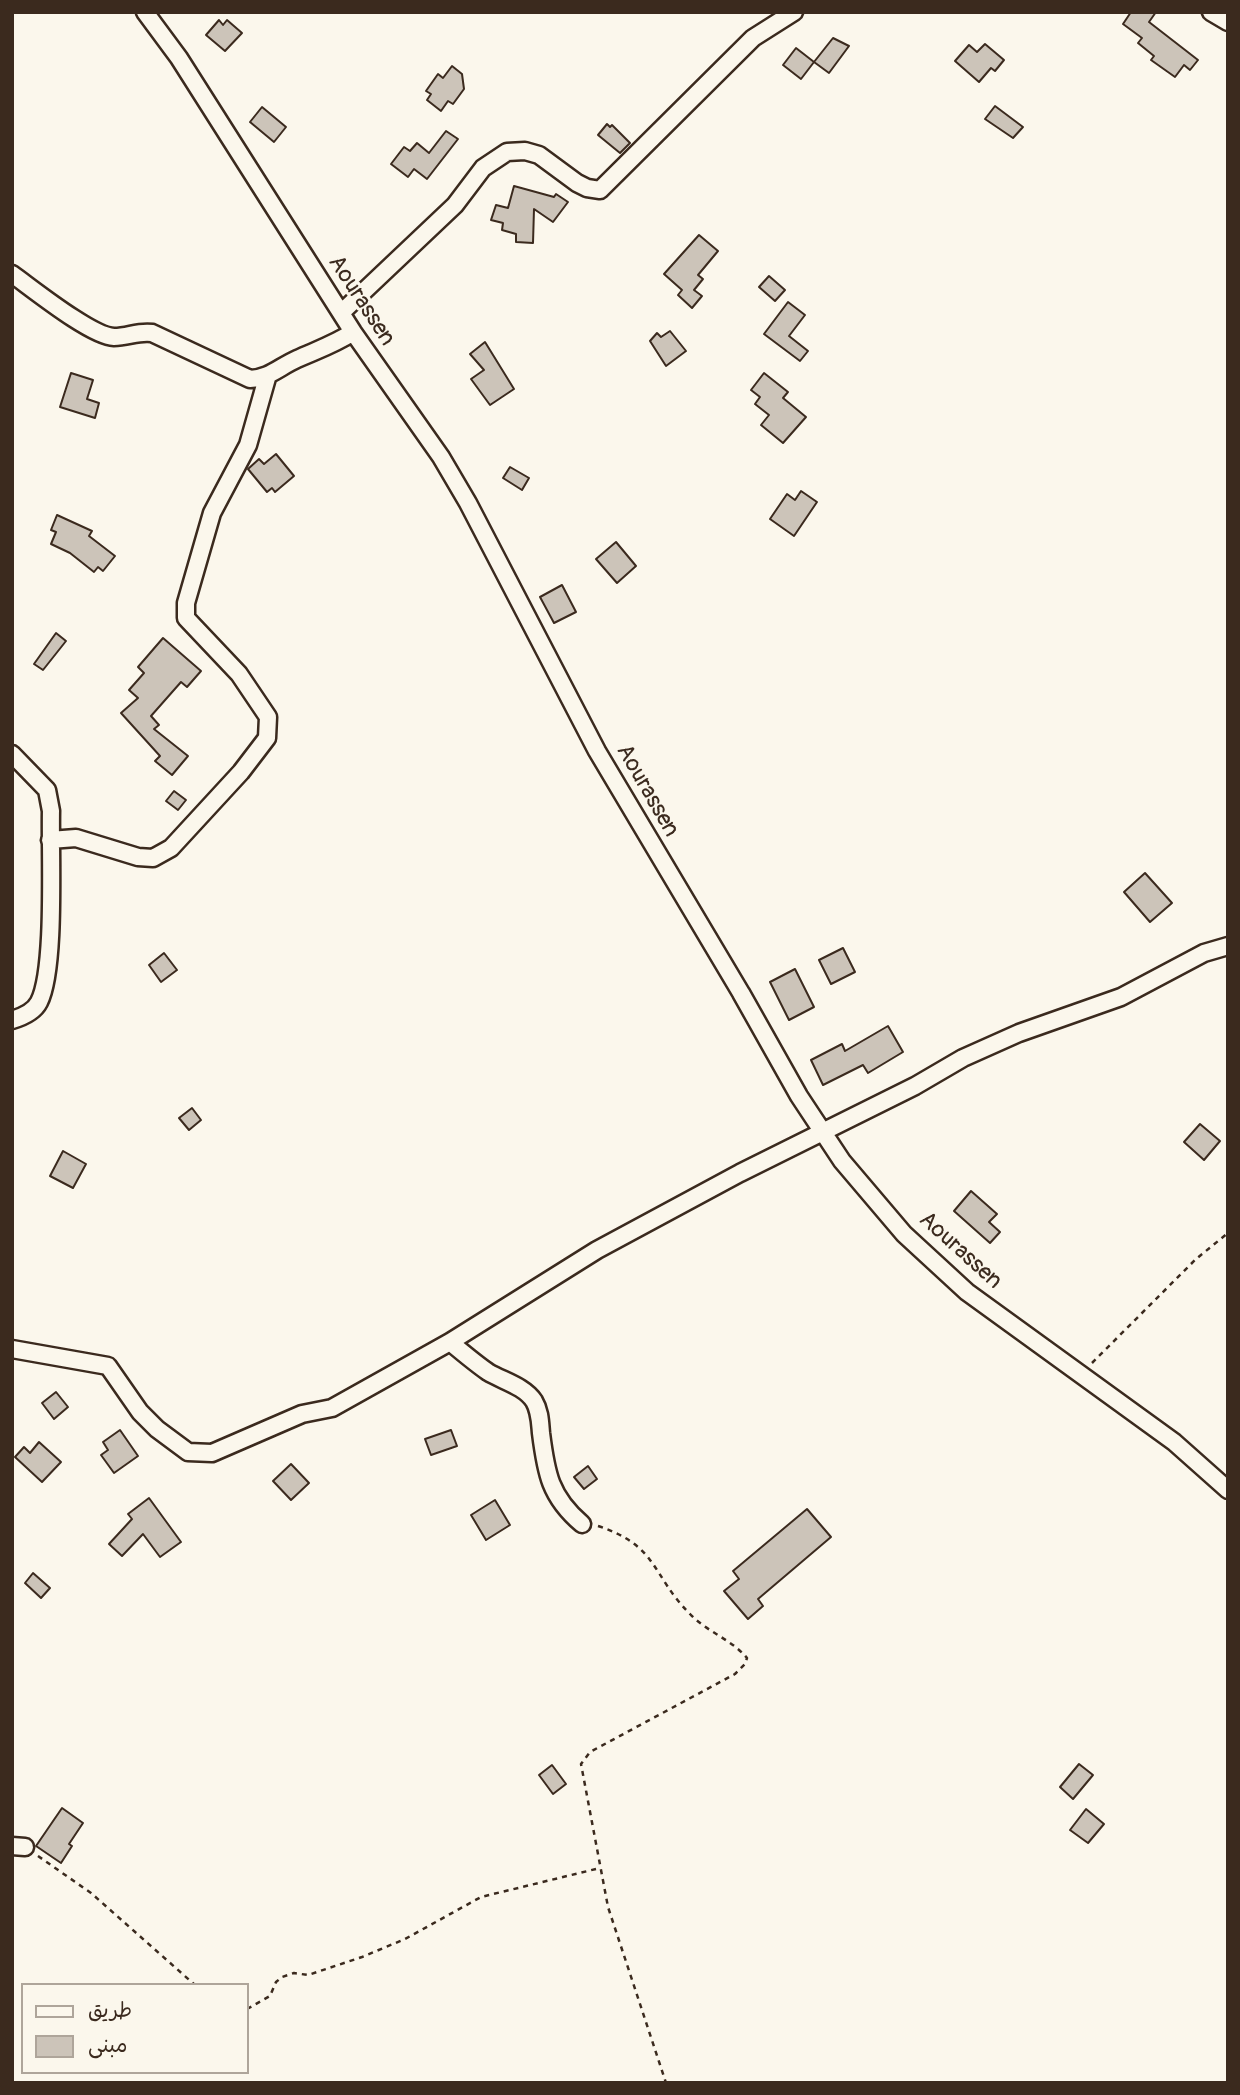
<!DOCTYPE html>
<meta charset="utf-8">
<style>
body{margin:0}
#map{position:relative;width:1240px;height:2095px;overflow:hidden;background:#fbf7ec;font-family:Pangolin,"Playpen Sans Arabic",sans-serif}
canvas{display:block}
.frame{position:absolute;inset:0;border:14px solid #3b2a1e;pointer-events:none}
.legend{position:absolute;left:21px;top:1983px;width:228px;height:91px;box-sizing:border-box;background:#fbf7ec;border:2px solid #aea59a;margin:0;padding:9px 12px;list-style:none;font-size:21px;color:#3b2a1e}
.legend li{display:flex;align-items:center;gap:14px;height:35px}
.legend b{width:35px;border:2px solid #aea59a}
</style>
<div id="map">
<canvas width="1240" height="2095"></canvas>
<div class="frame"></div>
<ul class="legend">
<li><b style="height:9px;background:#fbf7ec"></b>طريق</li>
<li><b style="height:19px;background:#ccc4b9"></b>مبنى</li>
</ul>
</div>
<script>
const context = document.querySelector('canvas').getContext('2d');
context.lineJoin = 'round';
function fill(path, color) {
  context.fillStyle = color;
  context.fill(path, 'evenodd');
}
function stroke(path, color, width, dash) {
  context.strokeStyle = color;
  context.lineWidth = width;
  context.lineCap = dash ? 'butt' : 'round';
  context.setLineDash(dash || []);
  context.stroke(path);
}
function label(font, color, halo, rows, align = 'center') {
  context.font = font + ' Pangolin,sans-serif';
  context.lineWidth = 6;
  context.setLineDash([]);
  context.textBaseline = 'middle';
  context.strokeStyle = halo;
  context.fillStyle = color;
  for (const [text, x, y, turn = 0] of rows) {
    context.save();
    context.translate(x, y);
    context.rotate((+turn || 0) * Math.PI / 180);
    context.textAlign = isNaN(turn) ? turn : align;
    if (halo) context.strokeText(text, 0, 0);
    context.fillText(text, 0, 0);
    context.restore();
  }
}
const building = new Path2D(`
 M1131 12H1156L1149 22 1198 60 1190 70 1184 65 1175 77 1151 60 1154 56 1138 43 1142 38 1123 24Z
 M219 20 223 25 227 20 242 33 225 51 206 35Z
 M833 38 849 46 829 73 814 62 801 79 783 65 796 48 814 62Z
 M985 44 1004 60 995 71 991 68 979 82 955 61 969 45 977 52Z
 M452 66 462 74 464 89 453 104 448 101 441 111 427 100 431 94 426 91 438 74 443 78Z
 M995 106 1023 127 1013 138 985 119Z
 M262 107 286 127 274 142 250 122Z
 M607 124 610 127 612 125 630 143 620 153 598 135Z
 M446 131 458 139 427 179 414 169 408 177 391 164 404 147 410 151 417 143 429 153Z
 M514 186 554 197 556 194 568 202 553 222 534 209 533 243 516 242V234L502 230 503 223 491 220 496 205 508 208Z
 M699 235 718 251 698 275 703 279 694 290 702 296 692 308 678 295 682 290 664 274Z
 M769 276 785 290 775 301 759 287Z
 M788 302 805 315 789 336 808 351 800 361 764 334Z
 M670 331 686 351 666 366 650 341 657 333 661 337Z
 M485 342 514 389 490 405 471 379 484 370 470 354Z
 M71 373 93 380 87 399 99 403 95 418 60 407Z
 M764 373 788 392 783 398 806 417 783 443 761 425 769 415 755 404 760 397 751 390Z
 M276 454 294 476 275 492 272 488 267 492 248 469 259 459 264 464Z
 M510 467 529 478 522 490 503 478Z
 M801 491 817 502 794 536 770 519 787 494 795 500Z
 M57 515 92 531 89 536 115 556 103 571 98 567 94 572 70 553 51 544 56 532 51 530Z
 M616 542 636 566 617 583 596 559Z
 M562 585 576 612 554 623 540 597Z
 M56 633 66 641 43 670 34 664Z
 M163 638 201 671 187 687 181 682 151 716 159 725 154 729 188 756 172 775 155 761 160 756 121 713 138 698 129 690 144 673 138 667Z
 M174 791 186 800 178 810 166 801Z
 M1145 873 1172 903 1150 922 1124 892Z
 M843 948 855 972 831 984 819 960Z
 M164 953 177 970 161 982 149 965Z
 M795 969 814 1007 789 1020 770 982Z
 M888 1026 903 1052 868 1073 863 1065 823 1085 811 1060 842 1044 845 1051Z
 M192 1108 201 1120 189 1130 179 1118Z
 M1200 1124 1220 1141 1204 1160 1184 1142Z
 M63 1151 86 1164 73 1188 50 1176Z
 M971 1191 997 1214 989 1222 1000 1232 990 1243 954 1211Z
 M56 1392 68 1407 54 1419 42 1403Z
 M120 1430 138 1456 114 1473 101 1455 108 1450 103 1442Z
 M451 1430 457 1446 431 1455 425 1439Z
 M39 1442 61 1462 42 1482 15 1457 24 1447 30 1453Z
 M291 1464 309 1483 291 1500 273 1481Z
 M588 1466 597 1479 584 1489 574 1477Z
 M149 1498 181 1542 160 1557 143 1534 122 1556 109 1544 132 1519 128 1514Z
 M495 1500 510 1525 486 1540 471 1515Z
 M807 1509 831 1537 758 1599 763 1606 748 1619 724 1591 739 1579 733 1571Z
 M33 1573 50 1588 41 1598 25 1583Z
 M1079 1764 1093 1775 1073 1799 1060 1787Z
 M552 1765 566 1784 553 1794 539 1775Z
 M62 1808 83 1823 69 1844 72 1846 61 1863 36 1846Z
 M1086 1809 1104 1824 1088 1843 1070 1830Z`);
fill(building, '#ccc4b9');
stroke(building, '#3b2a1e', 2);
const minor = new Path2D(`
 M145 12 179 58 353 332 441 457 468 503 597 751 741 993 799 1096 842 1161 904 1234 967 1292 1174 1442 1228 1490
 M1211 12 1228 22
 M12 274C33 289 91 336 114 337 128 337 138 331 152 333L250 379C270 378 279 367 297 359 317 350 335 344 353 332
 M342 312 455 205 483 168 507 152 525 151 539 155 577 183 587 188 600 190 753 38 794 12
 M12 754 47 790 51 811C50 853 56 969 39 1002 34 1012 22 1017 12 1020
 M50 840 76 838 138 857 153 858 171 848 241 772 267 738 268 717 239 674 186 618V603L212 513 248 445 267 378
 M450 1342C462 1352 475 1363 488 1372 503 1381 524 1386 534 1401 540 1411 540 1422 541 1433 546 1473 550 1497 582 1524
 M12 1349 108 1366 140 1412 157 1429 188 1452 212 1453 302 1414 332 1408 450 1342 597 1250 740 1173 915 1086 963 1058 1019 1033 1121 997 1204 953 1228 946
 M12 1846 25 1847`);
stroke(minor, '#3b2a1e', 21);
stroke(new Path2D(`
 M1092 1363 1196 1259 1228 1233
 M598 1526C659 1546 651 1575 690 1614 707 1632 731 1639 747 1658L745 1664 735 1674 590 1752 581 1764 608 1907 666 2083
 M38 1856 91 1893 195 1985
 M247 2009 270 1996 276 1982 282 1977 294 1973 308 1975 362 1957 405 1939 481 1897 600 1868`), '#3b2a1e', 2.5, [5, 5]);
stroke(minor, '#fbf7ec', 16);
label('23px', '#3b2a1e', '#fbf7ec', [
 ["Aourassen",361,301,57],
 ["Aourassen",647,791,60],
 ["Aourassen",960,1251,42]
]);
</script>
